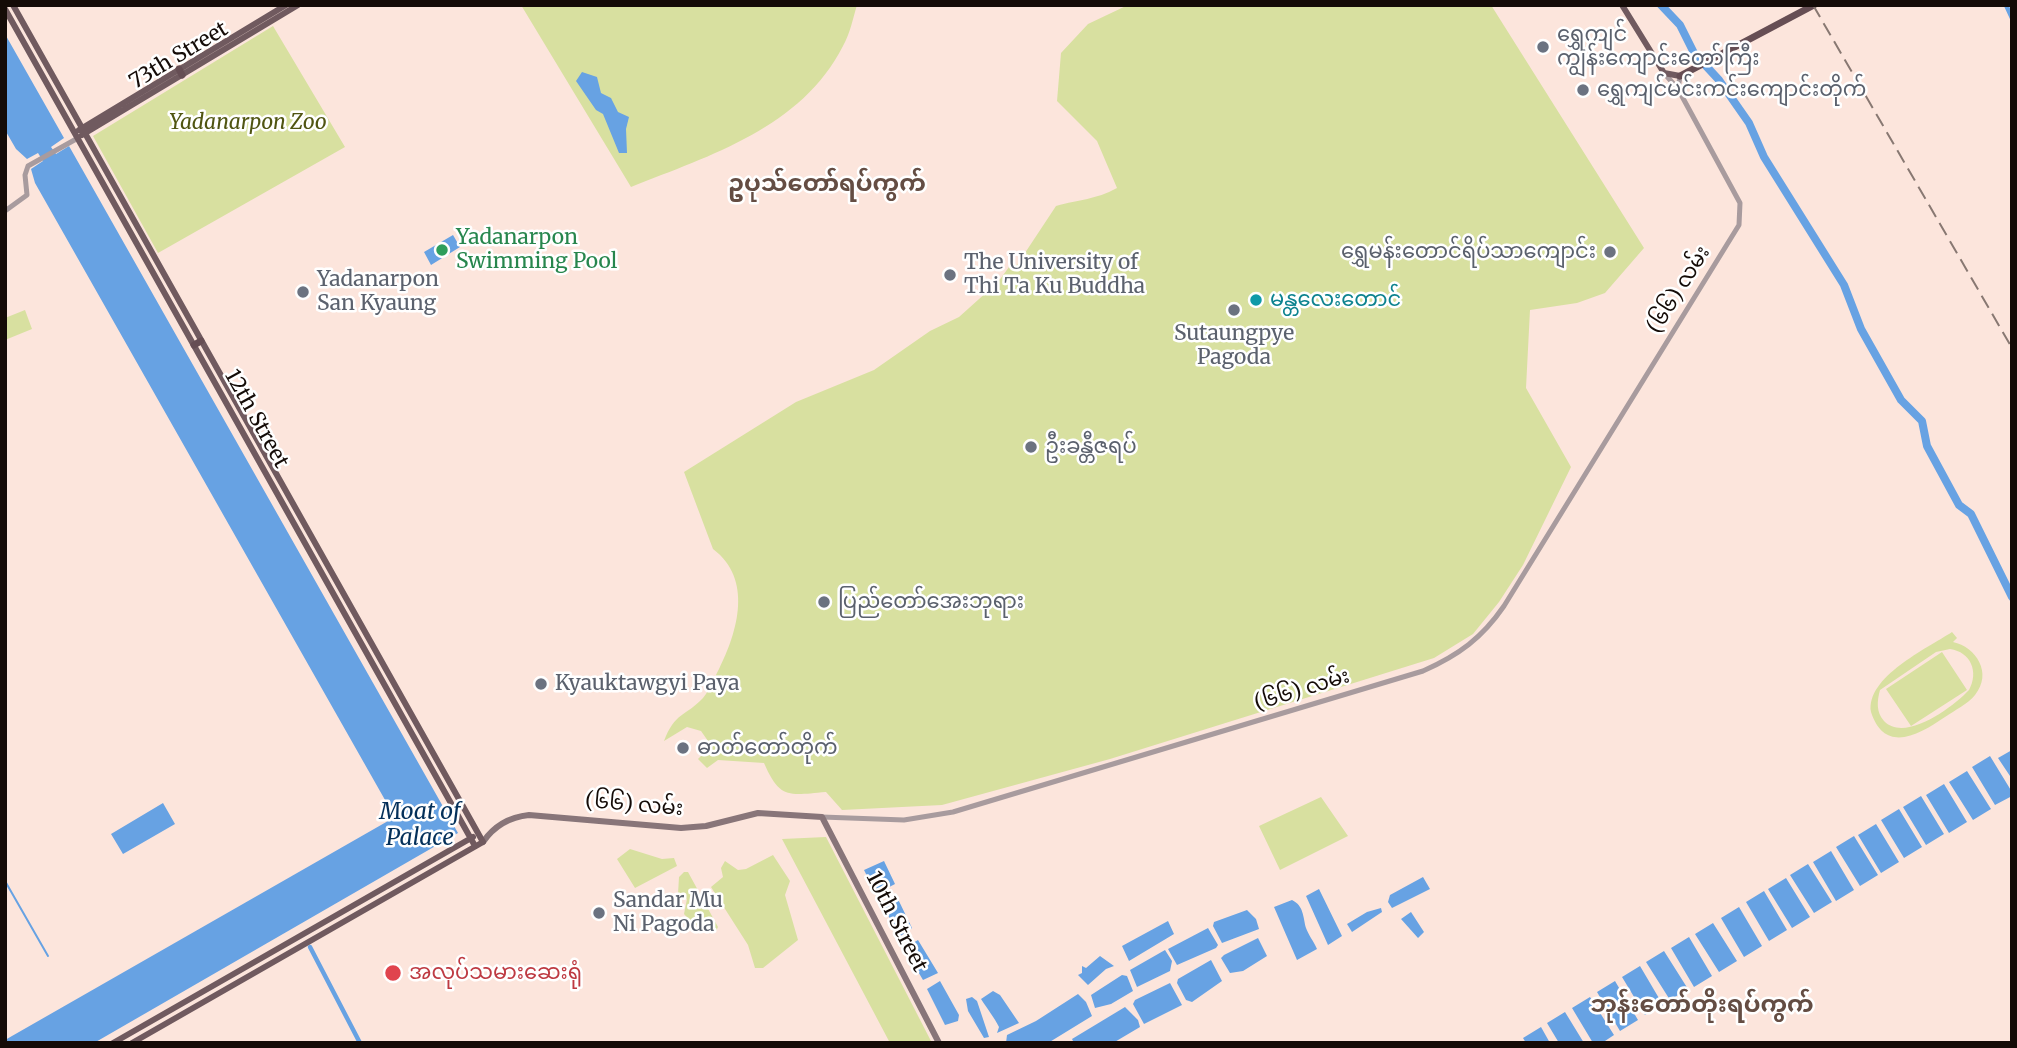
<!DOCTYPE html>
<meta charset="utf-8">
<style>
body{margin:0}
#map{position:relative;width:2017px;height:1048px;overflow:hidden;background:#fce5dc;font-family:Merriweather,serif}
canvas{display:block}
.frame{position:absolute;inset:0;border:7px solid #140b07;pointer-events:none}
</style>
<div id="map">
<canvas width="2017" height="1048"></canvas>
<div class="frame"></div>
</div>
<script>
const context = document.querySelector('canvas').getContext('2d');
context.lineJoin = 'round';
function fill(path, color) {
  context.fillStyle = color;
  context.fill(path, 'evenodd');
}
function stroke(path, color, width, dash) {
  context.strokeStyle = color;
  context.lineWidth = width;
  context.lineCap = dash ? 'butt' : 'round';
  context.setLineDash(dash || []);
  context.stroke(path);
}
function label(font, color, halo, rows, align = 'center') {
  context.font = font + ' Merriweather,"Noto Sans Myanmar",serif';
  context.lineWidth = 5;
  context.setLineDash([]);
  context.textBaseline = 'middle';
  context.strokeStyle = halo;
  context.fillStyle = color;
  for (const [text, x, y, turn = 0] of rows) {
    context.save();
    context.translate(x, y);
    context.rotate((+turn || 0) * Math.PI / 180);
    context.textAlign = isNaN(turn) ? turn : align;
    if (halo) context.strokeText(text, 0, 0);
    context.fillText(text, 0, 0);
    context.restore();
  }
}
fill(new Path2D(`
 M521 5H857C853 18 850 34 843 46 801 128 711 155 631 187Z
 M1128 5H1491L1644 248 1605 293 1577 303 1530 310 1526 388 1571 467 1523 565 1499 602 1473 634 1434 658 1110 759 942 805 842 810 826 792C789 795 780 800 764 763L718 760 707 768 698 759 706 751 708 741 701 731 687 727 664 741C675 712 685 717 703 698 710 690 714 678 719 669 738 631 753 579 713 549L684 472 796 402 874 370 930 331 959 317 998 282 1009 267 1017 265 1056 206C1080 199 1095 200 1117 188L1097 141 1057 101 1061 53 1088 24Z
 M273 26 345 147 158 253 93 136Z
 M25 310 32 329 5 340V318Z
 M1952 632 1957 638 1953 642C1976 647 1993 673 1975 695 1968 704 1955 710 1945 717 1920 734 1885 755 1871 712 1866 677 1926 649 1952 632ZM1950 649C1971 652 1979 672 1969 690 1953 707 1905 743 1884 721 1876 712 1877 701 1880 690L1936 652Z
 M1942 652 1967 690 1911 726 1886 689Z
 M1321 797 1348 836 1280 870 1259 826Z
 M826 837 932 1043H890L782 839Z
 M630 849 662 859 674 858 677 866 635 888 617 859Z
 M773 855 790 881 785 895 798 940 763 968H755L748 945 711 887 723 877 721 868 725 861 738 870 746 869Z
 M684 872H688L718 927 716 931 705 925H694L684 914 687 899 678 894 679 877Z`), '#d8e0a0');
fill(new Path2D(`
 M5 34 64 138 51 147 56 154 69 146 458 833 94 1043H5V1040L388 821 393 814 35 183 31 169 43 161 38 153 27 159 16 149 5 130Z
 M582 72 597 77 601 93 611 98 618 112 629 117 626 129 627 153H619L603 114 596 110 576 81Z
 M453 235 460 247 431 265 424 252Z
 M2012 750V779L1998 758Z
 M1990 756 2012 792V796L1995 805 1972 767Z
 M1967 771 1991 809 1973 820 1949 782Z
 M1944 784 1967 822 1949 833 1926 795Z
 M1921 796 1944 834 1926 845 1903 807Z
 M163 803 175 824 123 854 111 834Z
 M1899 809 1922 847 1904 858 1881 820Z
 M1876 824 1899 862 1881 873 1858 835Z
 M1854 836 1878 875 1860 886 1836 847Z
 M1831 851 1854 890 1836 901 1813 862Z
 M884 861 895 884 876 894 864 870Z
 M1808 864 1832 902 1814 913 1790 875Z
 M1423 877 1430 889 1392 908 1388 902 1390 895Z
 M1786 878 1810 917 1792 928 1768 889Z
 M1319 889 1342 936 1328 945 1306 896Z
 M1764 891 1787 930 1769 941 1746 902Z
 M896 895 912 928 899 937 883 905Z
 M1292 900C1304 906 1303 917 1306 928 1308 934 1314 942 1317 949L1297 960 1274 907Z
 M1739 907 1762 946 1744 957 1721 918Z
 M1381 908 1382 912 1352 932 1347 924 1367 912Z
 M1247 910 1256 919 1259 929 1222 943 1213 926 1214 922Z
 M1411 912 1424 932 1418 938 1401 919Z
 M1168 921 1174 934 1129 961 1122 946Z
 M1713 923 1737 961 1719 972 1695 934Z
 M1208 928 1218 945 1216 948 1177 965 1168 949Z
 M1689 937 1712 976 1694 987 1671 948Z
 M1258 938 1267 956 1243 971 1230 973 1221 958 1224 955Z
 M918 940 938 973 923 980 904 948Z
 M1165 950 1172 961 1170 971 1137 987 1130 970Z
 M1664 951 1688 989 1670 1000 1646 962Z
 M1100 956 1114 966 1106 969 1088 985 1078 975 1082 973V966L1086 968Z
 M1211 960 1222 981 1192 1002 1186 1000 1177 983 1178 979Z
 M1640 966 1663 1005 1645 1015 1622 977Z
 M1122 975 1127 976 1133 991 1111 1004 1095 1008 1091 995Z
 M940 981 959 1015 958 1021 945 1025 927 989Z
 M1615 981 1638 1020 1620 1031 1597 992Z
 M1170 983 1182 1005 1144 1024 1133 1004 1135 1000Z
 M993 991 1000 995 1019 1023 997 1033 999 1027C994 1017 988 1010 981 999Z
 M1078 994 1086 1002 1092 1016 1048 1043H1006L1007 1035 1036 1021Z
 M972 997 977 1001 989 1037 984 1038 968 1011 966 999Z
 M1590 997 1614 1035 1602 1043H1593L1572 1008Z
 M1125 1007 1138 1020 1140 1027 1113 1043H1074L1072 1039Z
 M1565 1012 1584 1043H1559L1547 1023Z
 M1541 1027 1550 1043H1526L1523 1038Z`), '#67a2e3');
stroke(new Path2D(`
 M5 881 48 956`), '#67a2e3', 2);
stroke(new Path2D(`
 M2006 5 2012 18
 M310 947 360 1043`), '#67a2e3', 4.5);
stroke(new Path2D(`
 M1661 5 1680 25 1694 53 1719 80 1749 123 1764 157 1844 285 1861 329 1901 400 1922 421 1927 446 1959 505 1971 514 2012 597`), '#67a2e3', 8);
stroke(new Path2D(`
 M1664 73 1678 89
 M5 211 27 195 25 175 28 166 78 138
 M822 817 904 820 953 812 1423 671C1459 655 1482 638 1504 606L1739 225 1740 203 1678 89 1680 76`), '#a89b9e', 5);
stroke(new Path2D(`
 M483 842C494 826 510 817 529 815L681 828 706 826 758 813 822 817 939 1043`), '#887579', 6);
stroke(new Path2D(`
 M13 5 483 842 132 1043
 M1622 5 1664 73 1680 76
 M5 9 475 846
 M79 130 286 5
 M82 135 298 5
 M113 1043 473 837`), '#705a5f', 6);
stroke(new Path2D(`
 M179 69 182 75
 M1680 76 1814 5
 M194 345 201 341`), '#664e54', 7);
stroke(new Path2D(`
 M1813 5 2012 348`), '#887872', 2, [14, 7]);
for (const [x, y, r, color] of [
 [1543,47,7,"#6b7280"],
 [1583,90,7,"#6b7280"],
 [442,250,7,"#2e9e5b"],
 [1610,252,7,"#6b7280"],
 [950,275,7,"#6b7280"],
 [303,292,7,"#6b7280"],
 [1256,300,7,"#0f9aa8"],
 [1234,310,7,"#6b7280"],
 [1031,447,7,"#6b7280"],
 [824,602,7,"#6b7280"],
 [541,684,7,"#6b7280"],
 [683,748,7,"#6b7280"],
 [599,913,7,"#6b7280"],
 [393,973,9,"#e0444e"]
]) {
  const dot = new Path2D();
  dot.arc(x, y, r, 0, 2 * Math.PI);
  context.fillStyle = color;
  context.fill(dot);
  stroke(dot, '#fff', 2.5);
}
label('21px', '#5b616d', '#fff', [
 ["ရွှေကျင်",1557,35],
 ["ကျွန်းကျောင်းတော်ကြီး",1557,59],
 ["ရွှေကျင်မင်းကင်းကျောင်းတိုက်",1597,90],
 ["ရွှေမန်းတောင်ရိပ်သာကျောင်း",1596,252,"right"],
 ["The University of",964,263],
 ["Thi Ta Ku Buddha",964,287],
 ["Yadanarpon",317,280],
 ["San Kyaung",317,304],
 ["Sutaungpye",1234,334,"center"],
 ["Pagoda",1234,358,"center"],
 ["ဦးခန္တီဇရပ်",1045,447],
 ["ပြည်တော်အေးဘုရား",838,602],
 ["Kyauktawgyi Paya",555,684],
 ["ဓာတ်တော်တိုက်",697,748],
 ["Sandar Mu",613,901],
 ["Ni Pagoda",613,925]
], 'left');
label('21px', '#140b07', '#fff', [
 ["73th Street",179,56,-31],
 ["(၆၆) လမ်း",1679,290,-58],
 ["12th Street",256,419,61],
 ["(၆၆) လမ်း",1302,690,-17],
 ["(၆၆) လမ်း",634,805,5],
 ["10th Street",896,922,63]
]);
label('italic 21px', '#505512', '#fff', [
 ["Yadanarpon Zoo",248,123]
]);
label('21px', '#27864d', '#fff', [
 ["Yadanarpon",456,238],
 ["Swimming Pool",456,262]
], 'left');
label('21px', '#0d838f', '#fff', [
 ["မန္တလေးတောင်",1270,300]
], 'left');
label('21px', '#be3a42', '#fff', [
 ["အလုပ်သမားဆေးရုံ",409,973]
], 'left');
label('italic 23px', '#04305a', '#fff', [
 ["Moat of",420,812],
 ["Palace",420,838]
]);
label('bold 24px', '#644d43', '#fff', [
 ["ဥပုသ်တော်ရပ်ကွက်",827,184],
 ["ဘုန်းတော်တိုးရပ်ကွက်",1702,1005]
]);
</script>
